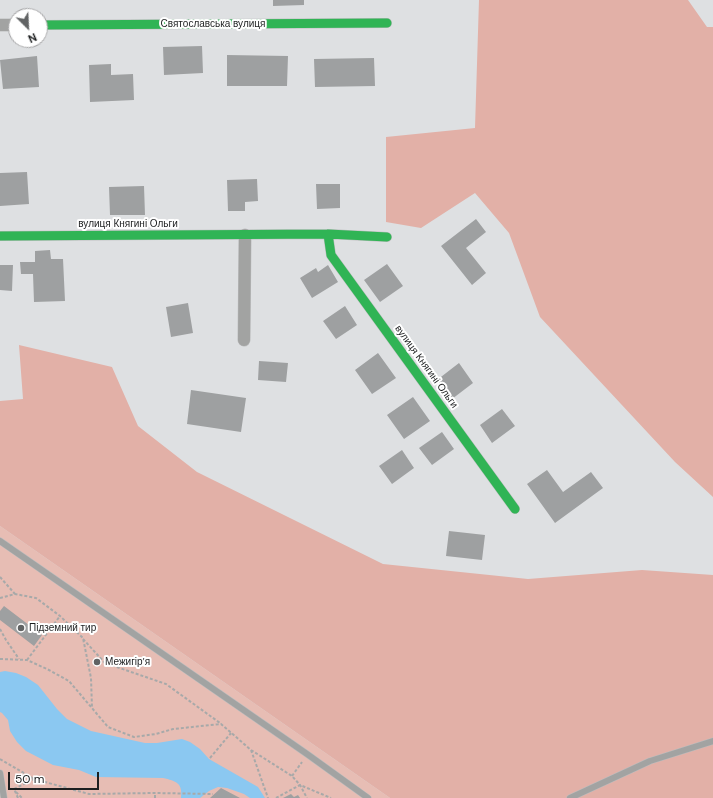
<!DOCTYPE html>
<meta charset="utf-8">
<style>
body{margin:0}
#map{position:relative;width:713px;height:798px;overflow:hidden;background:#dee0e2;font-family:"DM Sans",sans-serif}
canvas{display:block}
.north{position:absolute;left:8px;top:8px;width:40px;height:40px;box-sizing:border-box;background:#fff;border:1px solid #a5a5a6;border-radius:50%;rotate:156deg;font-size:11px;font-weight:700;line-height:16px;text-align:center;color:#1d1f20}
.north::after{content:'';display:block;margin:auto;width:14px;height:18px;background:#616364;clip-path:polygon(50% 0,100% 100%,50% 72%,0 100%)}
.scale{position:absolute;left:8px;top:772px;width:91px;height:18px;box-sizing:border-box;border:2px solid #1d1f20;border-top:0;padding-left:5px;font-size:12px;line-height:14px;white-space:nowrap;color:#1d1f20;-webkit-text-stroke:3px #fff;paint-order:stroke}
</style>
<div id="map">
<canvas width="713" height="798"></canvas>
<div class="north">N</div>
<div class="scale">50 m</div>
</div>
<script>
const context = document.querySelector('canvas').getContext('2d');
context.lineJoin = 'round';
function fill(path, color) {
  context.fillStyle = color;
  context.fill(path, 'evenodd');
}
function stroke(path, color, width, dash) {
  context.strokeStyle = color;
  context.lineWidth = width;
  context.lineCap = dash ? 'butt' : 'round';
  context.setLineDash(dash || []);
  context.stroke(path);
}
function label(font, color, halo, rows, align = 'center') {
  context.font = font + ' "DM Sans",sans-serif';
  context.lineWidth = 4;
  context.setLineDash([]);
  context.textBaseline = 'middle';
  context.strokeStyle = halo;
  context.fillStyle = color;
  for (const [text, x, y, turn = 0] of rows) {
    context.save();
    context.translate(x, y);
    context.rotate((+turn || 0) * Math.PI / 180);
    context.textAlign = isNaN(turn) ? turn : align;
    if (halo) context.strokeText(text, 0, 0);
    context.fillText(text, 0, 0);
    context.restore();
  }
}
fill(new Path2D(`
 M0 526 390 798H0Z`), '#e7bdb4');
fill(new Path2D(`
 M479 0H688L707 27H713V497L675 462 540 317 509 233 475 193 421 228 386 222V137L475 128Z
 M19 345 112 367 138 426 197 472 383 564 528 579 642 570 713 575V798H390L0 526V401L23 399Z`), '#e2b0a7');
fill(new Path2D(`
 M5 671 16 673 26 677 38 685 57 709 67 719 91 731 145 743H157L182 739 190 742 200 749 209 759 258 787 265 798H250L244 794 227 788 218 787 209 791 200 798H181C183 783 176 781 163 778L96 777 79 770 53 765 26 751 17 742 10 731 8 720 2 713 0 712V672Z`), '#8bc8f1');
fill(new Path2D(`
 M273 0H304V5L273 6Z
 M202 46 203 73 164 75 163 47Z
 M227 55 288 56 287 86H227Z
 M37 56 39 87 3 89 0 60Z
 M374 58 375 86 315 87 314 59Z
 M111 64V75L133 74 134 100 90 102 89 65Z
 M27 172 29 204 0 206V173Z
 M257 179 258 201 245 202V211H228L227 180Z
 M316 184H340V208L317 209Z
 M144 186 145 215H110L109 187Z
 M476 219 486 232 466 248 486 273 472 285 441 246Z
 M50 250 51 259H63L65 301 34 302 33 274H21L20 262H35V251Z
 M387 264 403 286 380 302 364 280Z
 M0 265H13L12 291 0 290Z
 M328 265 338 282 312 298 300 278 316 268 318 272Z
 M188 303 193 333 171 337 166 307Z
 M345 306 357 325 336 339 323 321Z
 M378 353 396 378 372 394 355 370Z
 M259 361 288 363 286 382 258 380Z
 M459 363 473 383 452 399 437 380Z
 M191 390 246 398 241 432 187 424Z
 M413 397 430 421 404 439 387 415Z
 M502 409 515 426 492 443 480 425Z
 M442 432 454 449 432 465 419 448Z
 M402 450 414 468 392 484 379 466Z
 M547 470 563 492 591 472 603 488 555 523 527 484Z
 M449 531 485 535 482 560 446 556Z
 M4 606 42 635 34 646 0 620V611Z
 M221 788 240 798H210Z
 M291 794 294 797 298 795 300 798H283Z`), '#9ea0a1');
const lane = new Path2D(`
 M0 541 307 754 368 798
 M0 773 4 798
 M570 798 650 761 713 741`);
const street = new Path2D(`
 M0 25H16
 M244 340 245 235`);
const fast = new Path2D(`
 M40 25 387 23
 M328 234 331 255 515 509
 M0 236 328 234 387 237`);
stroke(lane, '#bcbdbe', 7);
stroke(street, '#bcbdbe', 13);
stroke(fast, '#bcbdbe', 10);
stroke(new Path2D(`
 M0 577 15 594
 M0 598 15 594 36 598 60 616 83 638 91 678 92 708
 M0 629 6 640 19 659
 M83 639 105 663 166 684 220 723
 M0 659 27 660 47 669 69 681 108 727 134 737 156 734 173 729 221 724 251 750 292 776 300 785 307 798
 M27 660 60 616
 M251 750 268 798
 M210 758 231 733
 M0 759 34 779 89 794 155 793 213 794
 M292 776 302 762
 M16 792 22 798
 M18 798 14 789 34 779
 M155 798V793
 M276 798 300 785 331 798`), '#a7a9a9', 2, [3, 2]);
stroke(lane, '#a2a3a2', 6);
stroke(street, '#a2a3a2', 12);
stroke(fast, '#30b455', 9);
for (const [x, y, r, color] of [
 [21,628,4,"#616364"],
 [97,662,4,"#616364"]
]) {
  const dot = new Path2D();
  dot.arc(x, y, r, 0, 2 * Math.PI);
  context.fillStyle = color;
  context.fill(dot);
  stroke(dot, '#fff', 1.5);
}
label('10px', '#1d1f20', '#fff', [
 ["Святославська вулиця",213,24],
 ["вулиця Княгині Ольги",128,224],
 ["вулиця Княгині Ольги",426,367,54]
]);
label('10px', '#1d1f20', '#fff', [
 ["Підземний тир",29,628],
 ["Межигір’я",105,662]
], 'left');
</script>
